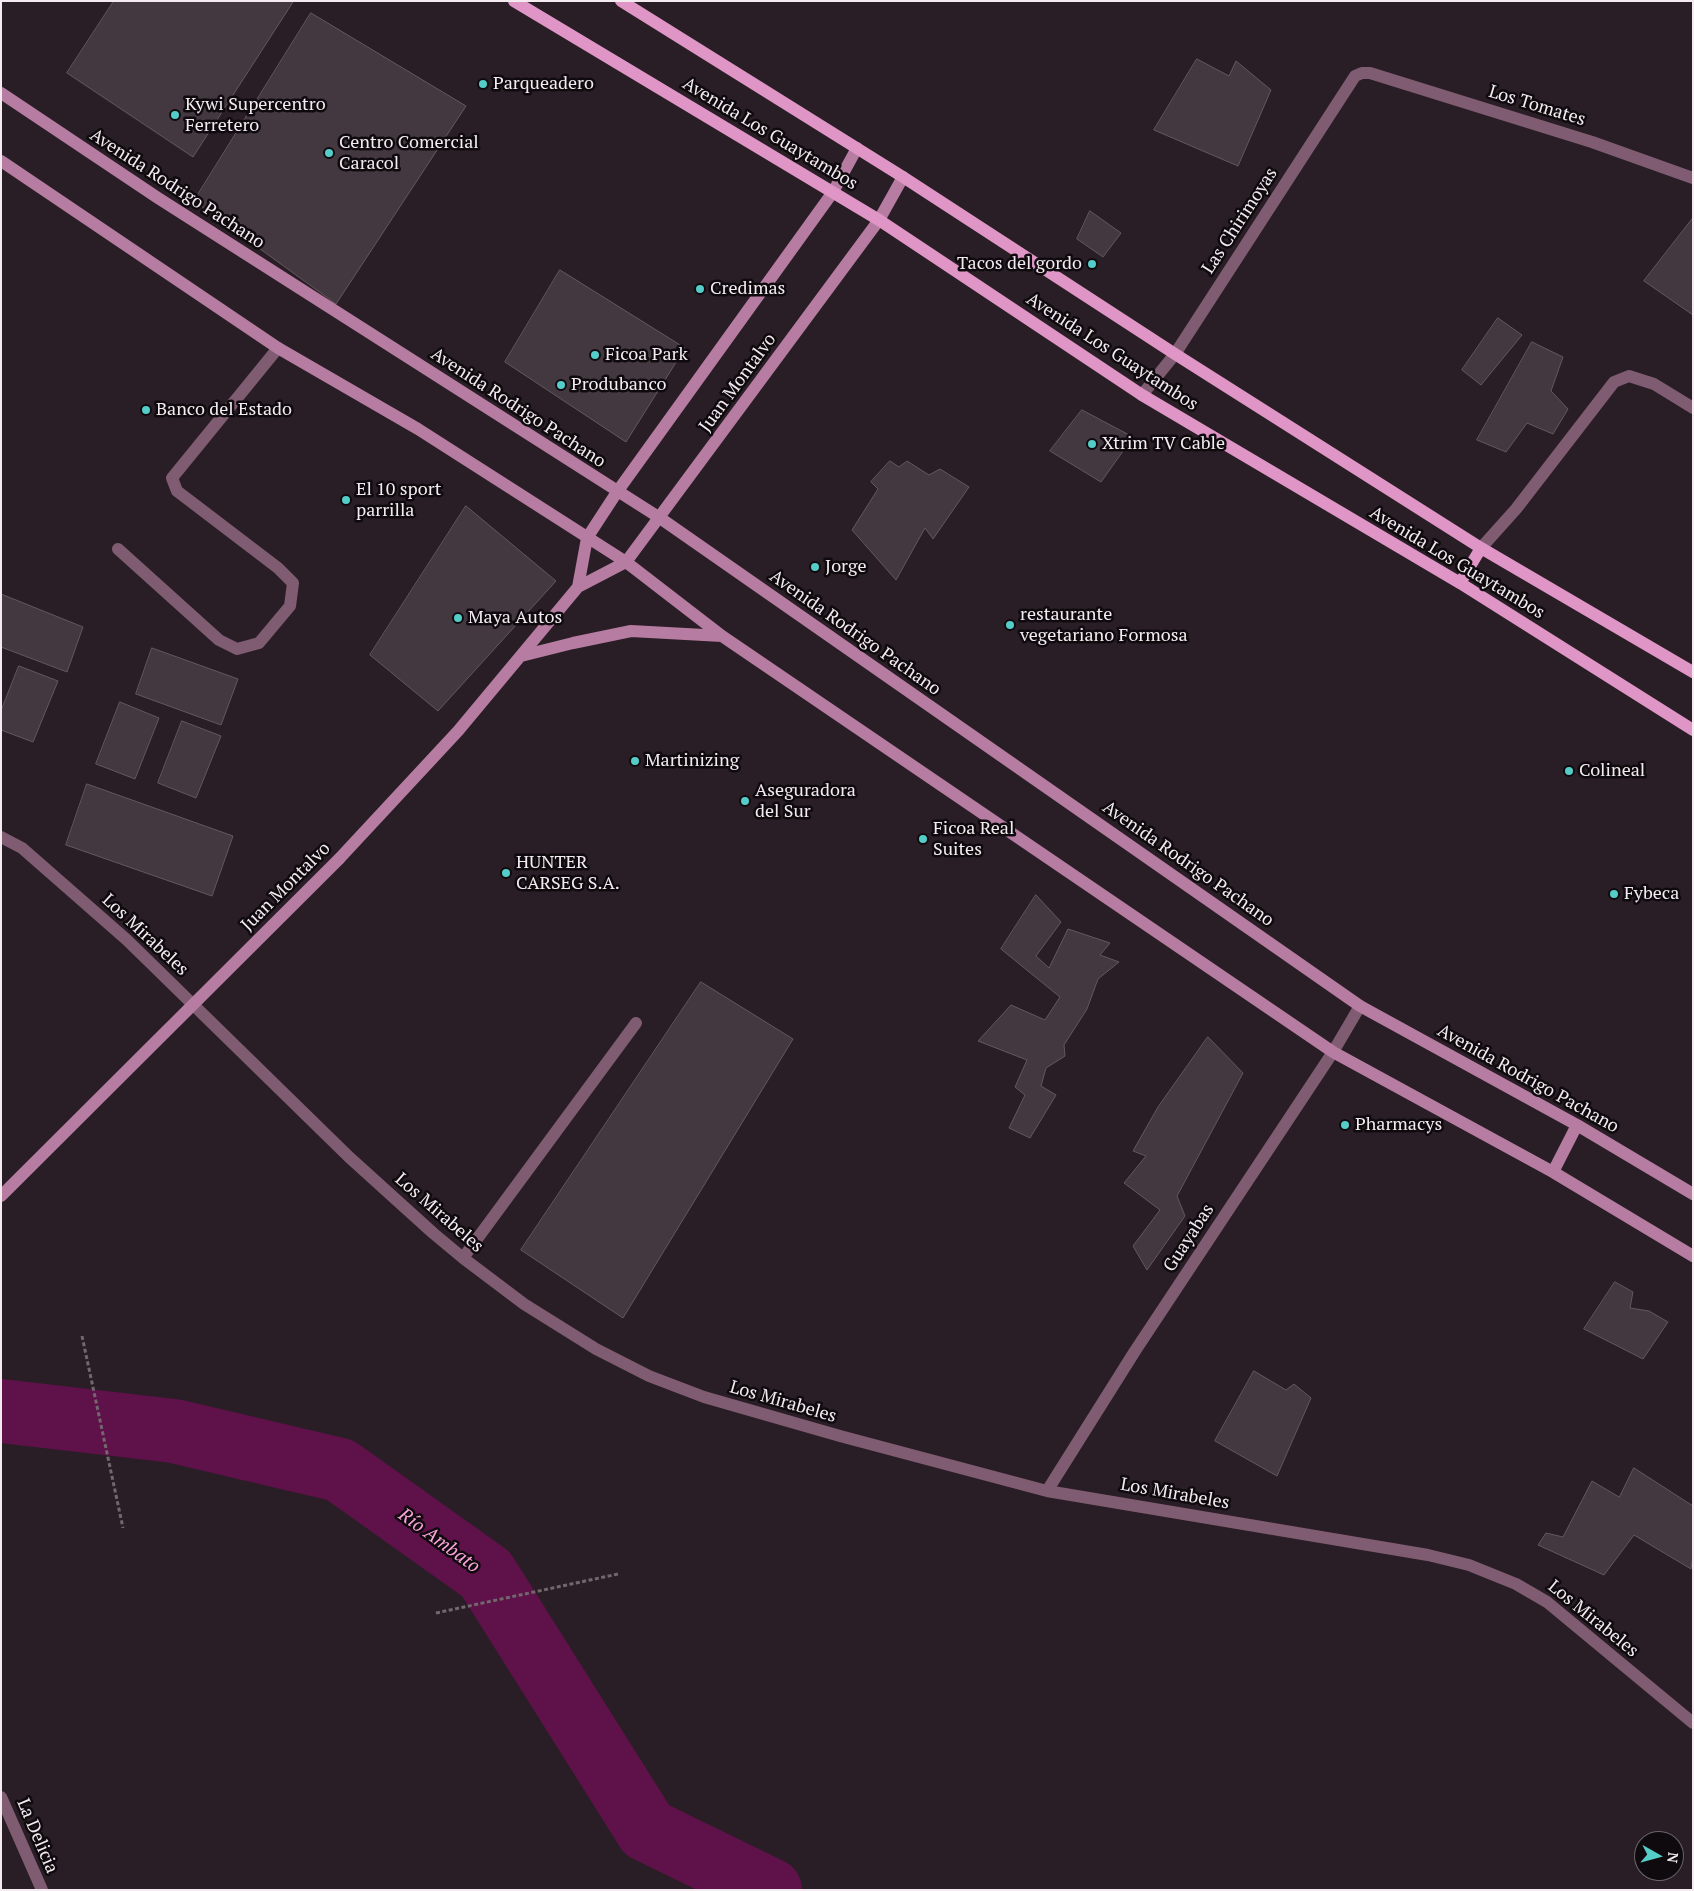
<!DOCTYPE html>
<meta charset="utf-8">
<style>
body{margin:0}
#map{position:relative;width:1694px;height:1891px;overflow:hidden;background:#291e25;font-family:"PT Serif",serif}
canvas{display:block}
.frame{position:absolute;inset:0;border:2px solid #f3ebf0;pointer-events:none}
.north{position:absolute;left:1634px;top:1831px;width:50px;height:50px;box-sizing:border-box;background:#0f0a0d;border:1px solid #6a6468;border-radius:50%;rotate:97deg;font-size:14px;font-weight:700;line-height:20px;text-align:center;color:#f3ebf0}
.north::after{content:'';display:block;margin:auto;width:18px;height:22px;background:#54cdc8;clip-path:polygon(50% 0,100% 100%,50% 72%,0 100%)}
</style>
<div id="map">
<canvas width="1694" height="1891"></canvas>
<div class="frame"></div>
<div class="north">N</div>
</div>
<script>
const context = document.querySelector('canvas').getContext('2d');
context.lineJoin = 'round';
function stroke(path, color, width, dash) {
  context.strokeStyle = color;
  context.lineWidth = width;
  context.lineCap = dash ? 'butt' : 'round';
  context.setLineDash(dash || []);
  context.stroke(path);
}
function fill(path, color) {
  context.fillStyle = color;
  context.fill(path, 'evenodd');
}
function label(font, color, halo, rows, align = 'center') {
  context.font = font + ' "PT Serif",serif';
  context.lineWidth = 5;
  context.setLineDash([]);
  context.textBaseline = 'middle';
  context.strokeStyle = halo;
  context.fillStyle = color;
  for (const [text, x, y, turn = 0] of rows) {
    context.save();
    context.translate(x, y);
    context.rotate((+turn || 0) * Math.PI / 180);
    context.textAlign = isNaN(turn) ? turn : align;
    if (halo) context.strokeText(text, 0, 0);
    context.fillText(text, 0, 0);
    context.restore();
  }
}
stroke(new Path2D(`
 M1 1411 174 1431 340 1470 486 1574 647 1830 770 1890`), '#5f114a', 64);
const building = new Path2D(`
 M114 1H293V2L193 157 67 73Z
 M311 13 466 106 336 304 194 201Z
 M1197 59 1229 76 1236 61 1271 90 1238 166 1154 130Z
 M1090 211 1121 233 1103 257 1077 239Z
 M1693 218V315L1644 281Z
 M560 270 685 348 626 442 505 362Z
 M1498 318 1522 335 1481 385 1462 370Z
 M1532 342 1563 357 1551 391 1568 409 1553 434 1527 423 1506 452 1477 440Z
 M1082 410 1133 437 1101 482 1050 451Z
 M890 461 899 467 907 461 929 475 940 469 969 487 933 539 925 528 896 580 852 530 878 489 871 482Z
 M466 506 556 581 438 711 370 655Z
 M1 594 83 627 67 672 1 647Z
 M152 648 238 679 221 725 136 694Z
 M19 666 58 681 33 742 1 730V711Z
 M120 702 159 718 135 779 96 764Z
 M182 721 221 736 196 798 158 783Z
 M87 784 233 836 212 896 66 845Z
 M1036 895 1061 922 1036 956 1049 968 1068 929 1110 943 1100 955 1119 962 1098 979 1087 1009 1064 1045 1065 1056 1046 1068 1041 1086 1056 1095 1030 1138 1009 1128 1025 1095 1015 1087 1027 1060 978 1041 1011 1005 1045 1020 1060 997 1001 949Z
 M701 982 793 1039 623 1318 521 1250Z
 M1208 1037 1243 1073 1177 1196 1185 1216 1147 1270 1133 1246 1160 1210 1124 1183 1146 1156 1133 1151 1158 1107Z
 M1615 1282 1633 1292 1630 1308 1649 1311 1668 1322 1643 1359 1584 1329Z
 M1254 1371 1286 1390 1294 1384 1311 1398 1277 1476 1215 1441Z
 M1634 1468 1693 1506V1556L1691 1569 1634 1535 1604 1575 1538 1545 1546 1533 1563 1537 1592 1481 1619 1497Z`);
fill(building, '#43383f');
stroke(building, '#64585f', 1);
stroke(new Path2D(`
 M82 1336 123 1528
 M436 1613 618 1574`), '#71676d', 3, [4, 2.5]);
stroke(new Path2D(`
 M1481 548 1516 509 1614 382 1629 376 1654 384 1693 408
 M118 549 219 640 237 649 259 643 290 606 293 583 278 568 177 491 172 478 278 348`), '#805c73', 12);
stroke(new Path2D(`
 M1142 395 1175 354 1355 76 1362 73H1370L1592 142 1693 178
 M1 837 22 848 127 940 349 1157 433 1233 463 1258 524 1304 596 1349 649 1376 704 1397 840 1436 1047 1491 1428 1555 1469 1565 1516 1584 1547 1602 1693 1723
 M463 1258 636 1023
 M1047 1491 1135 1351 1333 1052 1360 1006
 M1 1797 42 1890`), '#805c73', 12);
stroke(new Path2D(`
 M1 93 158 198 660 518 1360 1006 1577 1125 1693 1194
 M1 161 278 348 418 429 626 562 722 636 1333 1052 1553 1172 1693 1256
 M578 587 587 538 617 492 833 192 857 148
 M521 656 573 643 631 631 722 636
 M339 859 458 731 578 587 626 562 879 220 903 177
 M1553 1172 1577 1125`), '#b67ca1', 12);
stroke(new Path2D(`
 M514 1 879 220 1142 395 1460 583 1693 730
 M621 1 903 177 1175 354 1481 548 1693 672
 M1460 583 1481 548`), '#df95c5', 12);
stroke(new Path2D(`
 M1 1196 339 859`), '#b67ca1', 12);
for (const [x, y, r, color] of [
 [483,84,5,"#54cdc8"],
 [175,115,5,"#54cdc8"],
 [329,153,5,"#54cdc8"],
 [1092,264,5,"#54cdc8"],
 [700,289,5,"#54cdc8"],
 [595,355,5,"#54cdc8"],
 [561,385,5,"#54cdc8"],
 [146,410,5,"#54cdc8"],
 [1092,444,5,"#54cdc8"],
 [346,500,5,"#54cdc8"],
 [815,567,5,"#54cdc8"],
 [458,618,5,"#54cdc8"],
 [1010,625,5,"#54cdc8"],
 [635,761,5,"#54cdc8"],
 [1569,771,5,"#54cdc8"],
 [745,801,5,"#54cdc8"],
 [923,839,5,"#54cdc8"],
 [506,873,5,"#54cdc8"],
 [1614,894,5,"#54cdc8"],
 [1345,1125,5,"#54cdc8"]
]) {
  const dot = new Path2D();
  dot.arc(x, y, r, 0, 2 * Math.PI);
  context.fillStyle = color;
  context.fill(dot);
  stroke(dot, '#0f0a0d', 2);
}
label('18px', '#f3ebf0', '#0f0a0d', [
 ["Parqueadero",493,84],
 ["Kywi Supercentro",185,105],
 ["Ferretero",185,126],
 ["Centro Comercial",339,143],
 ["Caracol",339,164],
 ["Tacos del gordo",1082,264,"right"],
 ["Credimas",710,289],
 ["Ficoa Park",605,355],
 ["Produbanco",571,385],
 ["Banco del Estado",156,410],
 ["Xtrim TV Cable",1102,444],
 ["El 10 sport",356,490],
 ["parrilla",356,511],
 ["Jorge",825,567],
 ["restaurante",1020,615],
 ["vegetariano Formosa",1020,636],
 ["Maya Autos",468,618],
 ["Martinizing",645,761],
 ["Colineal",1579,771],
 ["Aseguradora",755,791],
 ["del Sur",755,812],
 ["Ficoa Real",933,829],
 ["Suites",933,850],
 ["HUNTER",516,863],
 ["CARSEG S.A.",516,884],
 ["Fybeca",1624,894],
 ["Pharmacys",1355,1125]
], 'left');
label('18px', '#f3ebf0', '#0f0a0d', [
 ["Los Tomates",1537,106,17],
 ["Avenida Los Guaytambos",770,134,31],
 ["Avenida Rodrigo Pachano",177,189,33],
 ["Las Chirimoyas",1240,221,-57],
 ["Avenida Los Guaytambos",1112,352,33],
 ["Juan Montalvo",738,383,-54],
 ["Avenida Rodrigo Pachano",518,408,33],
 ["Avenida Los Guaytambos",1457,563,31],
 ["Avenida Rodrigo Pachano",855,633,35],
 ["Avenida Rodrigo Pachano",1188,864,35],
 ["Juan Montalvo",286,887,-45],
 ["Los Mirabeles",145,935,43],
 ["Avenida Rodrigo Pachano",1528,1079,29],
 ["Los Mirabeles",439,1213,41],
 ["Guayabas",1189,1238,-57],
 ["Los Mirabeles",783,1402,16],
 ["Los Mirabeles",1175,1494,10],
 ["Los Mirabeles",1593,1619,39],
 ["La Delicia",37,1836,67]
]);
label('italic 19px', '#faa2da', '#0f0a0d', [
 ["Río Ambato",439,1541,36]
]);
</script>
